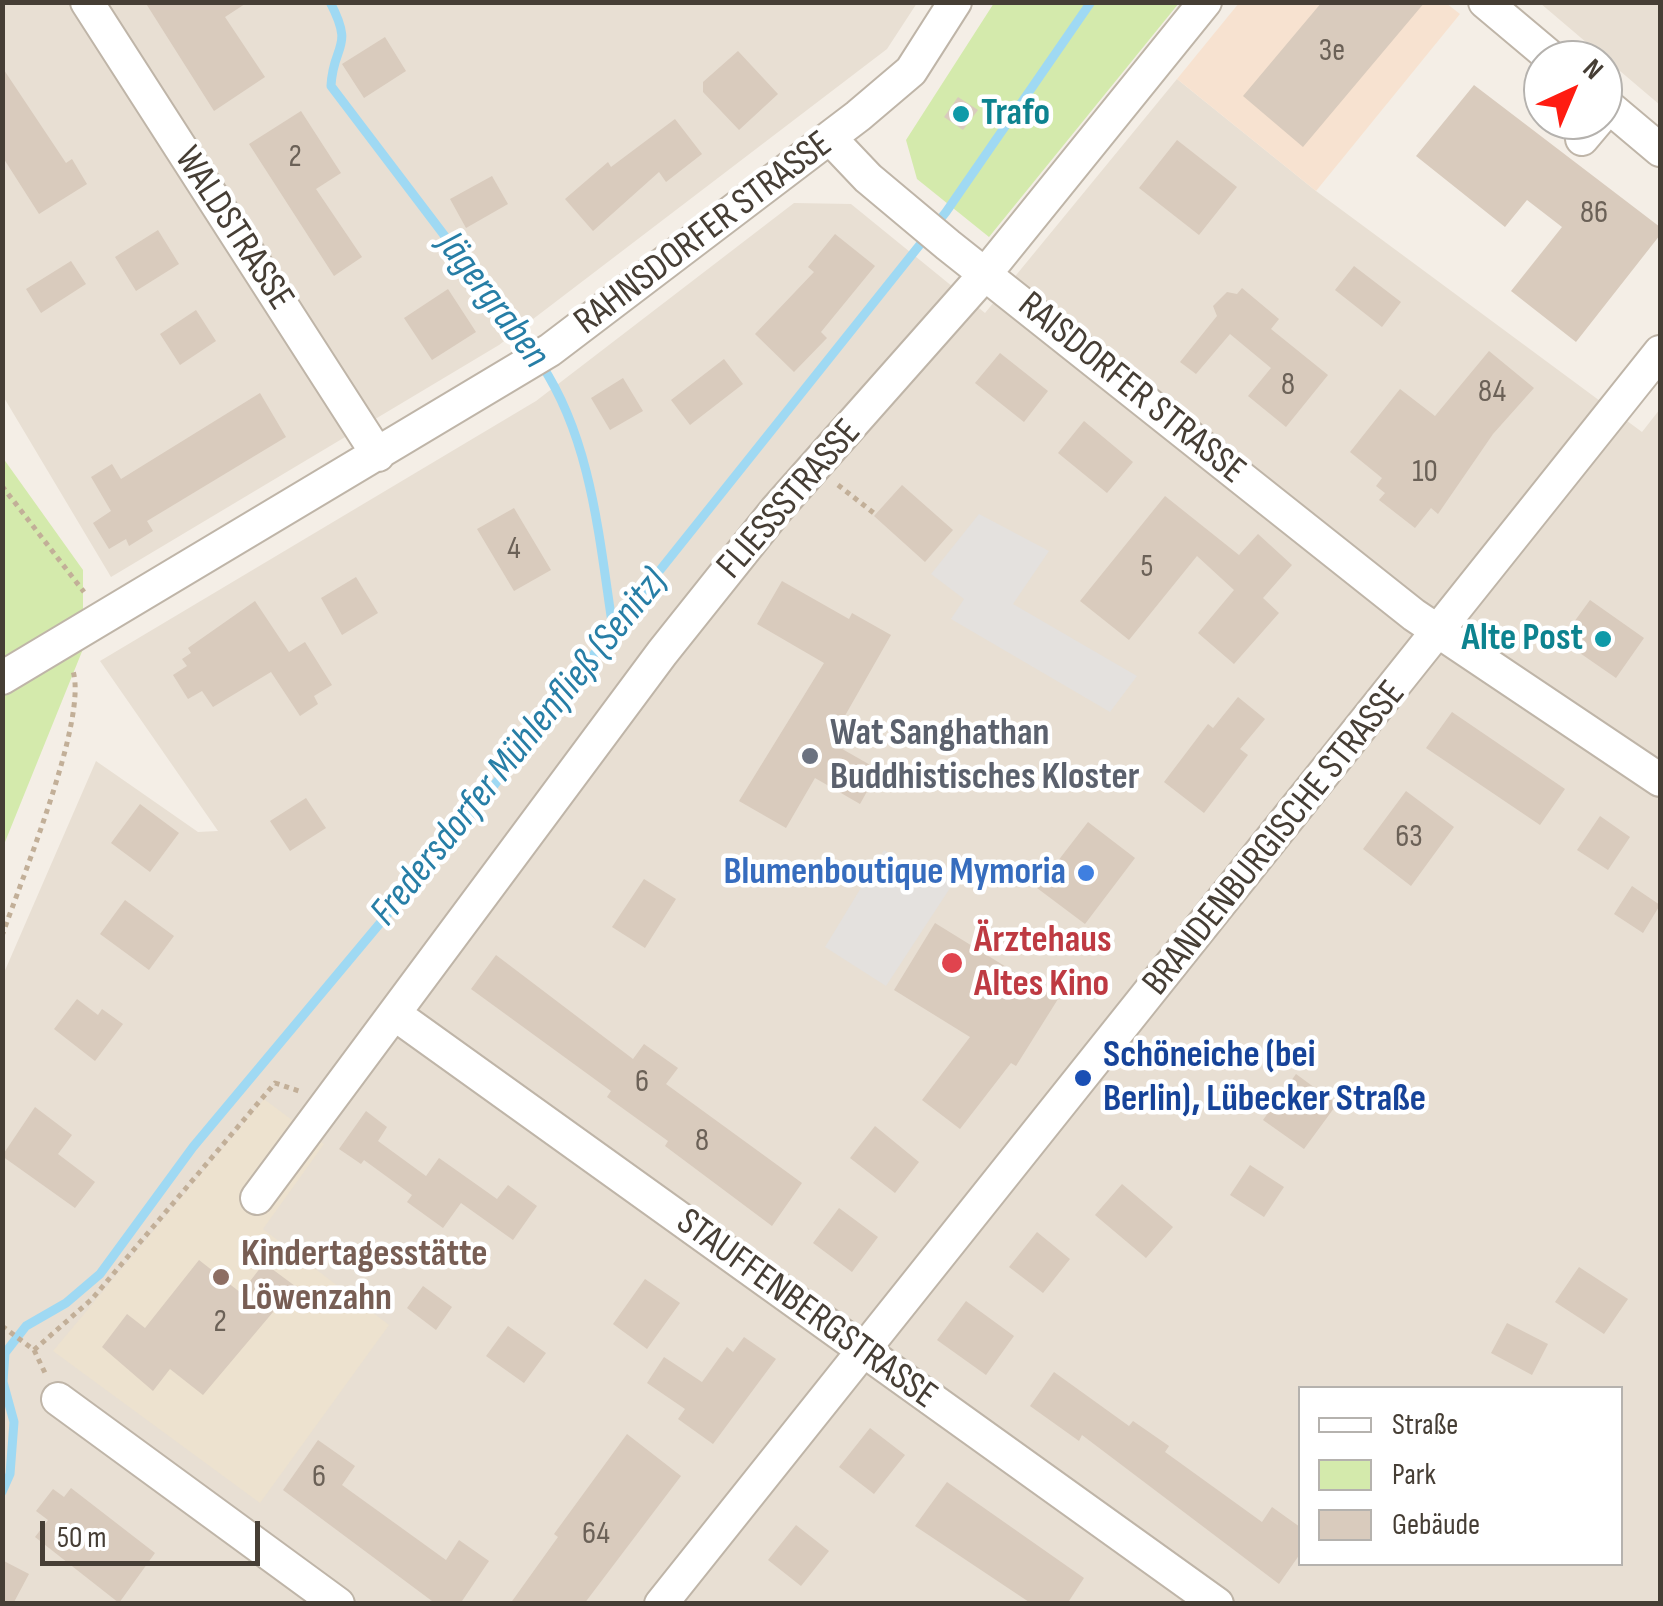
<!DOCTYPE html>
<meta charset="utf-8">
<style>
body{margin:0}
#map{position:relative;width:1663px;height:1606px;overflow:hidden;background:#f4eee6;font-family:"Sofia Sans Condensed",sans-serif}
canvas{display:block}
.frame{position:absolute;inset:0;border:5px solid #463e35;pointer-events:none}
.legend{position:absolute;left:1298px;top:1386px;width:325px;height:180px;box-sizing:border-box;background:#fff;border:2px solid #b5b2ae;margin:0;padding:12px 18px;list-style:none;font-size:30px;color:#463e35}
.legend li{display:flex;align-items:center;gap:20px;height:50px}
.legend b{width:50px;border:2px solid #b5b2ae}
.north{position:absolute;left:1523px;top:40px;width:100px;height:100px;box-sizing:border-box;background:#fff;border:2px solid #b5b2ae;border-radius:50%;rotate:44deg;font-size:28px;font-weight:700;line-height:40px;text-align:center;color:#463e35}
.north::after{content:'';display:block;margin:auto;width:35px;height:45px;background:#ff1c11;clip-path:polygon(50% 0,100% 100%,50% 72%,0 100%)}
.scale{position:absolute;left:40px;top:1521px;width:220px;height:45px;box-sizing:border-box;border:5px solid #463e35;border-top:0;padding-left:12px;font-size:30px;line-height:35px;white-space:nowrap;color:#463e35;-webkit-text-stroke:8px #fff;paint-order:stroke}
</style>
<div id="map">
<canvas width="1663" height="1606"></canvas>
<div class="frame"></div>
<ul class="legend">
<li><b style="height:12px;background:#fff"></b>Straße</li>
<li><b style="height:28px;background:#d4eaac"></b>Park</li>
<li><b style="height:28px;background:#d9cbbd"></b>Gebäude</li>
</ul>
<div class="north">N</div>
<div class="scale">50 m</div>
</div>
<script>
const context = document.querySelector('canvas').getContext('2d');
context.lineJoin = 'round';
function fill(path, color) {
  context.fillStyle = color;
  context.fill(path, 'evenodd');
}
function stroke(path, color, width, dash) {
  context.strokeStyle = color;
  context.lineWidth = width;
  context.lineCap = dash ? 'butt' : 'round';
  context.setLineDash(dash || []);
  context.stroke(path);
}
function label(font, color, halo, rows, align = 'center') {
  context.font = font + ' "Sofia Sans Condensed",sans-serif';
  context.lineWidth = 9;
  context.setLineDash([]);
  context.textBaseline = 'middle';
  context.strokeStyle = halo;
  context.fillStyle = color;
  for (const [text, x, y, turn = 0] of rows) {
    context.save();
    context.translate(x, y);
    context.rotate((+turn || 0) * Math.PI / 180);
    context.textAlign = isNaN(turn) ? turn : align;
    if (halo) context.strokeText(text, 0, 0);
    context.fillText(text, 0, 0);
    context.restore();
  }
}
fill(new Path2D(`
 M2 3H917L887 49 499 345 111 577 3 396Z
 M1540 3H1660V105Z
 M1177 79 1316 191 1642 432 1660 409V1603L3 1604V975L96 761 198 832 218 831 100 661 536 401 794 203 851 204 985 313ZM1300 1388H1620V1564H1300Z`), '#e8dfd3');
fill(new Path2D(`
 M1239 3H1446L1460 14 1316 191 1177 79Z`), '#f7e2d0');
fill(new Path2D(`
 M264 1099 324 1144 263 1229 389 1325 260 1503 53 1351Z`), '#ede2cf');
fill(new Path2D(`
 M994 3H1179L989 237 917 179 906 140Z
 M3 458 83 570V649L3 847Z`), '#d4eaac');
fill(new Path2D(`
 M979 514 1049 551 1013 604 1137 676 1110 712 951 619 964 599 931 574Z
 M884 850 905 864 920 863 954 882 886 986 825 947Z`), '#e4e1de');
stroke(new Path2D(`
 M330 2C355 50 333 43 331 86L532 351
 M541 364C592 441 599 539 613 629
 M2 1492 10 1474 14 1422 3 1382 5 1353 26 1326 66 1303 100 1274 193 1147 483 800 613 629 946 212 1091 2`), '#9fd9f3', 9);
fill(new Path2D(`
 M145 2H248L225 17 265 77 214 111Z
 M1322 2H1425L1303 147 1243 96Z
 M385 37 406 71 364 98 342 64Z
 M738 51 778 94 739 130 703 92V82Z
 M2 67 66 163 72 159 87 184 39 214 2 156Z
 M1474 85 1660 227V235L1576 342 1511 291 1562 227 1527 200 1505 227 1416 156Z
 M958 97 978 110 963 130 944 117Z
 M301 111 341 173 316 189 362 257 334 276 249 144Z
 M675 119 702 154 666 182 659 172 593 231 565 199 608 162 611 167Z
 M1177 140 1237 187 1199 235 1139 188Z
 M492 176 508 204 466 228 450 199Z
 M158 230 179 264 136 291 115 257Z
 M835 234 875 266 821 332 827 338 794 372 755 334 814 272 808 267Z
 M71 261 86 284 41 313 26 289Z
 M1354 266 1401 302 1382 327 1335 290Z
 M1242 288 1279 319 1271 329 1328 375 1286 427 1248 396 1271 368 1230 334 1196 374 1180 362 1217 316 1213 306 1227 292 1237 294Z
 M448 289 476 332 432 360 404 318Z
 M196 310 216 341 180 365 160 334Z
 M1489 351 1534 388 1493 434 1438 514 1431 508 1415 528 1379 500 1385 493 1376 486 1382 478 1350 452 1400 389 1435 416Z
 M1000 353 1048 391 1024 422 975 383Z
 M724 359 743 384 690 425 671 400Z
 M623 378 643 411 610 430 591 398Z
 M260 393 286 437 147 521 153 531 129 546 126 539 109 549 93 523 111 511 91 477 112 464 121 479Z
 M1084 421 1133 462 1107 493 1058 453Z
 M902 485 953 530 925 562 874 516Z
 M1165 496 1239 555 1258 534 1292 565 1263 598 1279 613 1234 664 1198 633 1234 590 1197 556 1129 640 1080 601Z
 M514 508 551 570 514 591 477 529Z
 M356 577 378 613 342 635 321 598Z
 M782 581 849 619 852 613 891 635 830 742 879 770 860 804 815 778 786 828 739 801 824 663 757 624Z
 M1590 600 1644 638 1616 678 1561 640Z
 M255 601 289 652 305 642 332 685 314 696 318 704 300 716 271 672 213 707 202 691 188 699 173 675 187 666 182 659 191 653 188 648Z
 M1238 697 1265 719 1240 749 1248 755 1204 813 1164 782 1208 724 1213 728Z
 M1452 712 1565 789 1540 825 1426 748Z
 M1406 791 1454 827 1411 886 1363 849Z
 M306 798 326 828 290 851 270 821Z
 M140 804 179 833 150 872 111 843Z
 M1600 816 1630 837 1608 870 1577 850Z
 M1088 822 1135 858 1085 924 1037 888Z
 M644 879 676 899 645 948 612 927Z
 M1632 886 1660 905 1643 933 1614 914Z
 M125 900 174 936 149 970 100 934Z
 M935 923 1058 999 1016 1066 1011 1063 960 1129 922 1100 970 1037 894 990Z
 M496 955 633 1059 644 1044 678 1068 666 1084 802 1183 772 1226 665 1146 668 1141 607 1097 611 1091 471 989Z
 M77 999 98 1015 102 1009 123 1024 95 1061 54 1029Z
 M1296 1074 1337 1104 1304 1149 1263 1120Z
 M35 1107 72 1135 58 1154 95 1182 75 1208 2 1156Z
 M366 1111 387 1127 378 1141 426 1176 439 1158 497 1199 508 1185 537 1206 513 1240 461 1203 443 1228 407 1202 412 1195 364 1160 361 1164 339 1149Z
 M875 1126 919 1162 895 1193 850 1158Z
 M1250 1165 1284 1187 1264 1217 1230 1195Z
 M1122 1184 1173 1227 1146 1258 1095 1215Z
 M839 1208 878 1237 852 1272 813 1243Z
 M1037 1232 1070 1259 1043 1293 1009 1267Z
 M199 1260 241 1293 264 1263 295 1286 203 1395 170 1369 153 1391 102 1347 127 1314 145 1328Z
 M1579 1267 1628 1299 1604 1334 1555 1302Z
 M645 1279 680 1303 647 1349 613 1324Z
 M423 1286 452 1307 436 1330 407 1308Z
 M966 1301 1014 1336 986 1375 937 1340Z
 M1507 1323 1548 1344 1532 1375 1491 1353Z
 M508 1326 546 1353 524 1383 486 1356Z
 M744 1337 776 1359 713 1444 678 1419 685 1409 647 1383 664 1357 702 1382 727 1347 733 1352Z
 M1054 1372 1129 1426 1133 1421 1169 1446 1165 1452 1262 1522 1272 1507 1300 1527V1554L1279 1584 1082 1435 1079 1441 1030 1406Z
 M870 1428 905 1455 874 1494 839 1467Z
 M627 1434 681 1476 584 1604H510L558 1537 554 1534Z
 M318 1440 355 1466 342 1485 446 1560 459 1540 489 1561 460 1604H436L283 1490Z
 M947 1482 1084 1578 1067 1604H1032L915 1526Z
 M71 1488 155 1553 119 1603 35 1537 48 1520 36 1511 53 1489 64 1497Z
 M796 1525 829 1551 801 1586 768 1560Z
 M2 1560 29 1574 13 1604H2Z`), '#d9cbbd');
const minor = new Path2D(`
 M87 2 378 455
 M1485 2 1554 60
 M1603 102 1660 150
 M830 138 868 178 948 245 1414 615 1660 780
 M1582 139 1598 120
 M2 678 550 350 858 116 911 71 955 2
 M396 1015 1217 1604
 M257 1198 662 653 776 510 986 273 1205 2
 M58 1399 338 1604
 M661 1604 1660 352`);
stroke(minor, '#bfb5a8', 36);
stroke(new Path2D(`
 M838 485 875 514
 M2 486 84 592
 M2 936C21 880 88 720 73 671
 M2 1326 34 1350 46 1375
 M34 1350 92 1299 275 1083 299 1091`), '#c2af98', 5, [5, 5]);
stroke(minor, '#fff', 32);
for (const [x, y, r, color] of [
 [961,114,10,"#0f9aa8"],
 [1603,639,10,"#0f9aa8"],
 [810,756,10,"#6b7280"],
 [1086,873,10,"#3f7fe0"],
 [952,963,12,"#e0444e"],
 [1083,1078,10,"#1a4fb4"],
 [221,1277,10,"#8d6e63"]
]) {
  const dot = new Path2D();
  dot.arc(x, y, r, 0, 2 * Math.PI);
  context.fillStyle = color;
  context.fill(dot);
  stroke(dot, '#fff', 4);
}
label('32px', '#6b6157', null, [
 ["3e",1332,52],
 ["2",295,158],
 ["86",1594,214],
 ["8",1288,386],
 ["84",1492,393],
 ["10",1425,473],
 ["4",514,550],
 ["5",1147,568],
 ["63",1409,838],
 ["6",642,1083],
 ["8",702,1142],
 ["2",220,1323],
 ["6",319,1478],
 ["64",596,1535]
]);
label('bold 38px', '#0d838f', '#fff', [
 ["Trafo",981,114],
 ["Alte Post",1583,639,"right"]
], 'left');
label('38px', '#463e35', '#fff', [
 ["WALDSTRASSE",233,229,57],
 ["RAHNSDORFER STRASSE",704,234,-37],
 ["RAISDORFER STRASSE",1131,389,39],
 ["FLIESSSTRASSE",790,500,-49],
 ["BRANDENBURGISCHE STRASSE",1275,839,-51],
 ["STAUFFENBERGSTRASSE",806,1310,36]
]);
label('bold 38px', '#5b616d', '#fff', [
 ["Wat Sanghathan",830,734],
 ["Buddhistisches Kloster",830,778]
], 'left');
label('bold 38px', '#366cbe', '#fff', [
 ["Blumenboutique Mymoria",1066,873]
], 'right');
label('bold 38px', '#be3a42', '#fff', [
 ["Ärztehaus",974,941],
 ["Altes Kino",974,985]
], 'left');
label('bold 38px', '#164399', '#fff', [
 ["Schöneiche (bei",1103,1056],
 ["Berlin), Lübecker Straße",1103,1100]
], 'left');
label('bold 38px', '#785e54', '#fff', [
 ["Kindertagesstätte",241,1255],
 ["Löwenzahn",241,1299]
], 'left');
label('italic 40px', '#277ea6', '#fff', [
 ["Jägergraben",492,301,53],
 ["Fredersdorfer Mühlenfließ (Senitz)",520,748,-51]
]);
</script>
